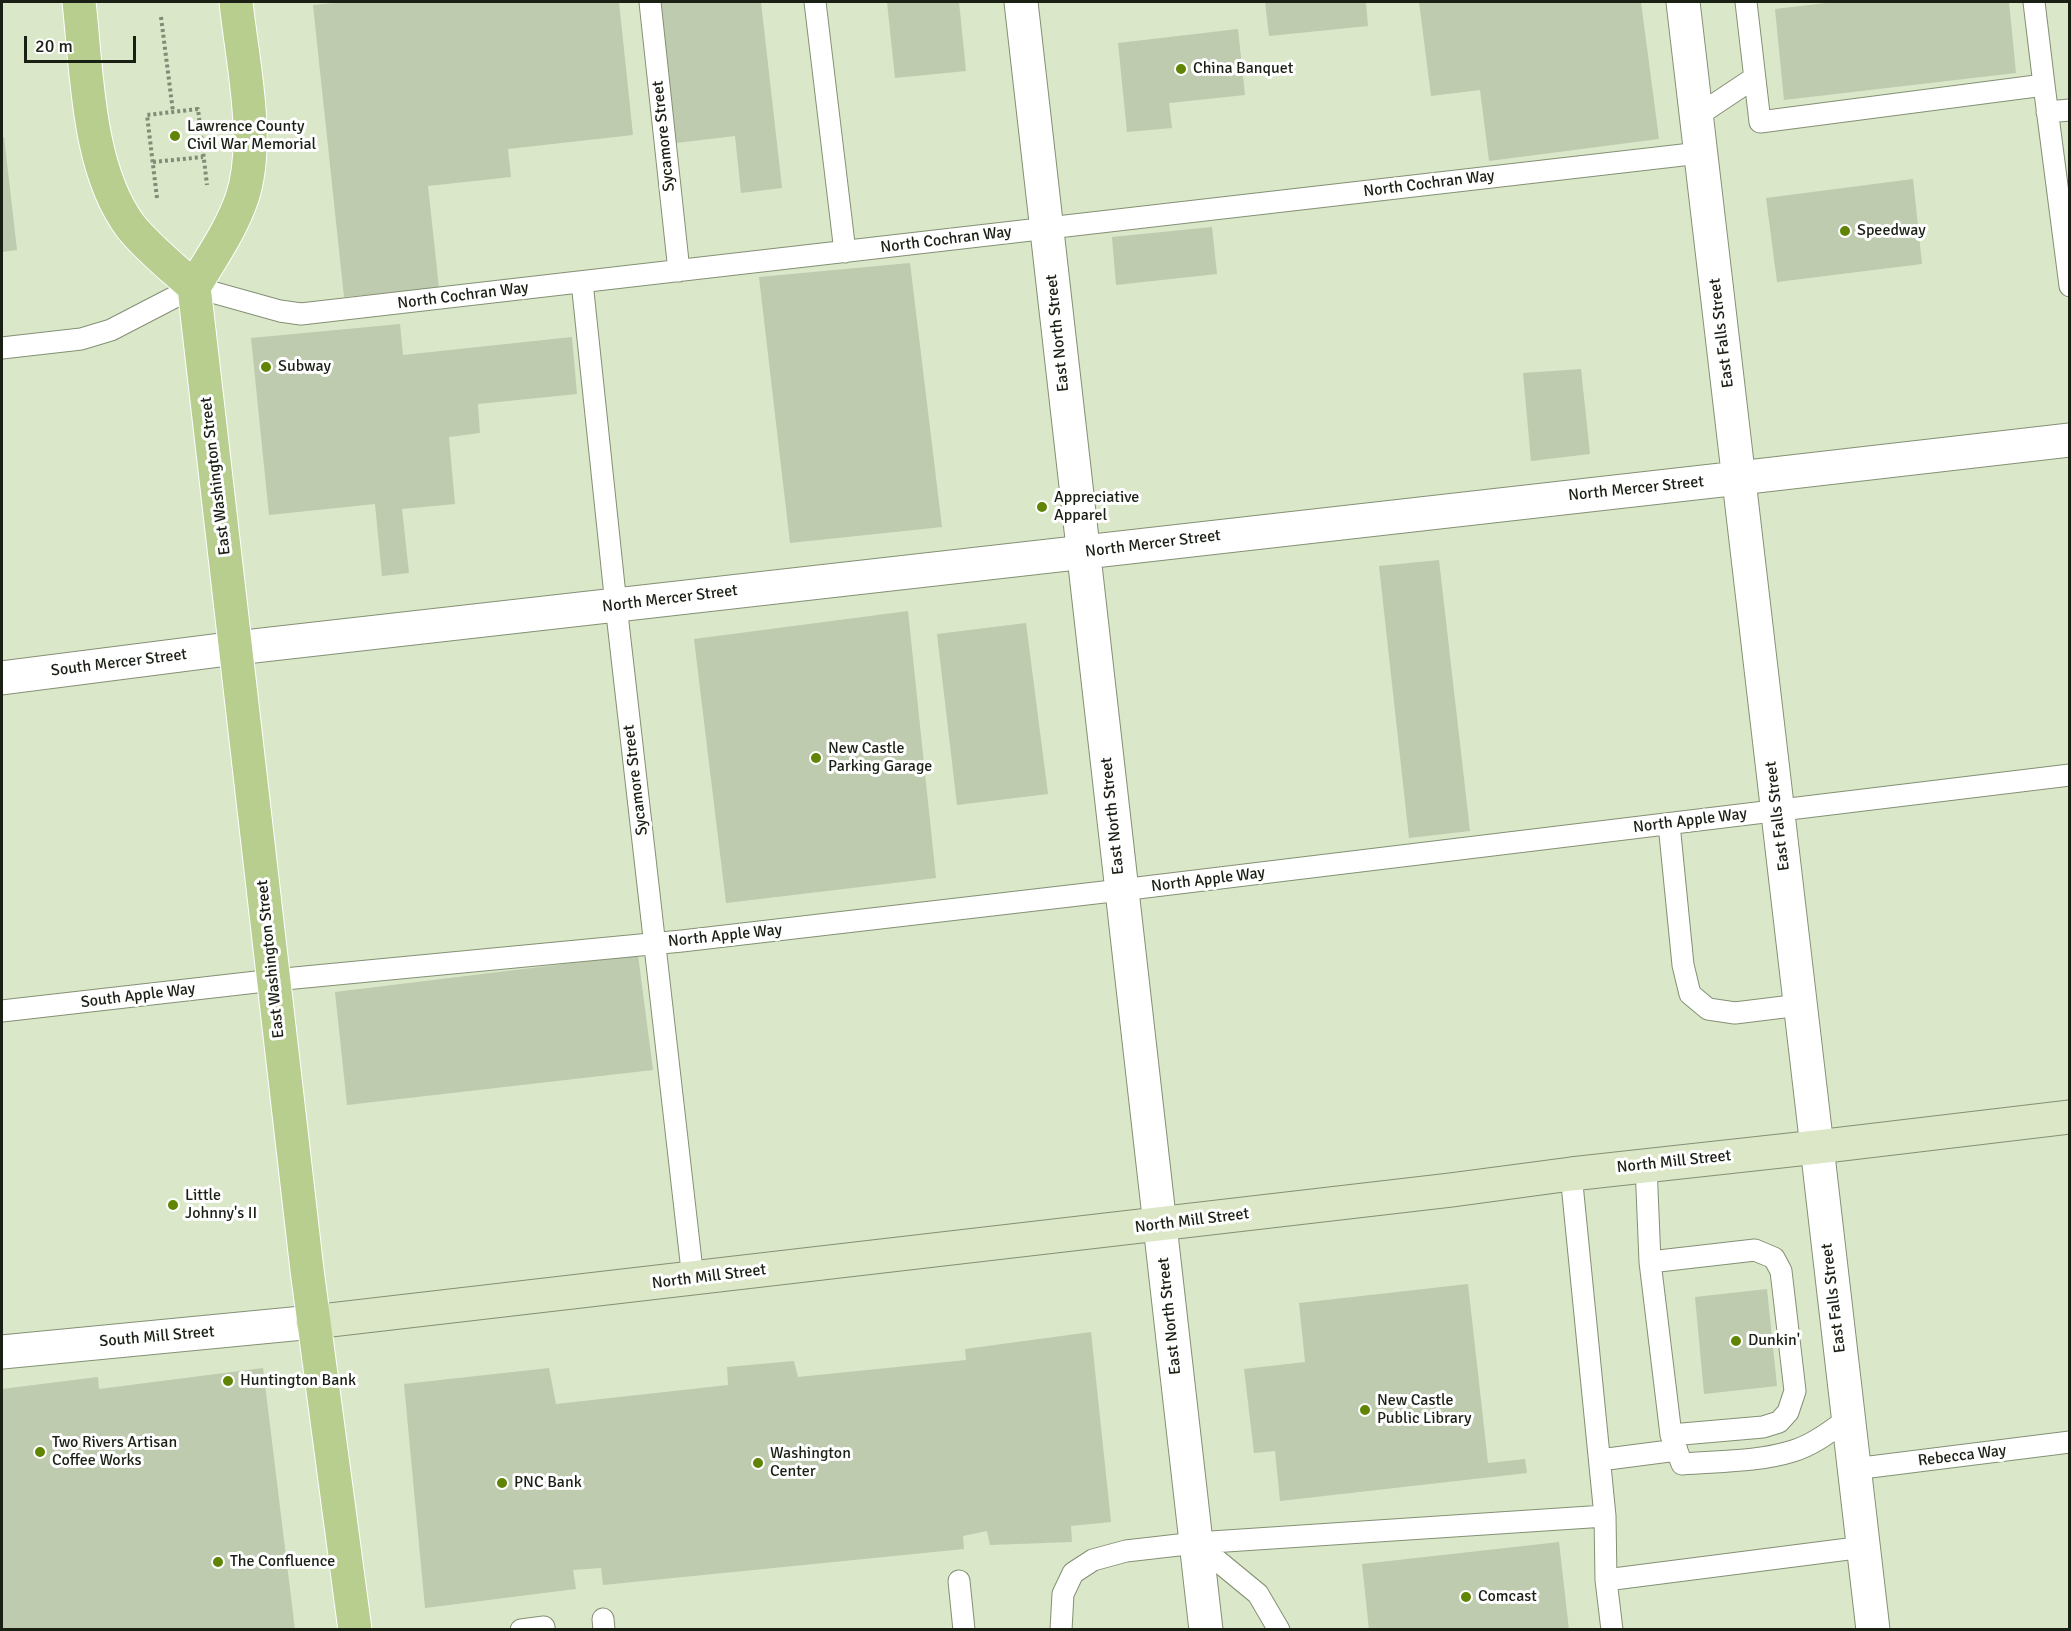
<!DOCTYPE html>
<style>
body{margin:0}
#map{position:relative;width:2071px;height:1631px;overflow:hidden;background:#dae7c9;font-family:Signika,sans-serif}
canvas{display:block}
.frame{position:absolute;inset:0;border:3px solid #1b2015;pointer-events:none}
.scale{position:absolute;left:24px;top:36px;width:112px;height:27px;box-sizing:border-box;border:3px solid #1b2015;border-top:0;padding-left:8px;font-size:18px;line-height:21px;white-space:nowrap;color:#1b2015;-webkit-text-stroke:4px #fff;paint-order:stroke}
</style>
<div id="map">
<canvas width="2071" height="1631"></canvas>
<div class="frame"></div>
<div class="scale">20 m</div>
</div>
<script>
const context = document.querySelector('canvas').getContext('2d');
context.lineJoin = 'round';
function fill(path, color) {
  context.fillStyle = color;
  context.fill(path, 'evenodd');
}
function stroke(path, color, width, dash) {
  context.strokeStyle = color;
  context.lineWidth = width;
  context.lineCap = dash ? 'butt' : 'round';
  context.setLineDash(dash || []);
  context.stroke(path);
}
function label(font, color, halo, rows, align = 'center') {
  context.font = font + ' Signika,sans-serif';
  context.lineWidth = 6;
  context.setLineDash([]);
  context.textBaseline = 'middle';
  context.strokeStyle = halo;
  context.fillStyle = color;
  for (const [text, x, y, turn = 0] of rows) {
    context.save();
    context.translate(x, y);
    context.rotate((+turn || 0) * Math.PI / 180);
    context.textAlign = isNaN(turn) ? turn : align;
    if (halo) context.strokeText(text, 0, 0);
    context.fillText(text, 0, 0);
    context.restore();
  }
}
fill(new Path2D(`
 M344 2H619L633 135 508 149 511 177 428 186 439 288 344 297 313 5Z
 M660 2H761L782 188 741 193 735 136 676 143Z
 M887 2H959L966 71 895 78Z
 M1265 2H1366L1368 26 1269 36Z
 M1419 2H1641L1659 139 1489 161 1480 90 1431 96Z
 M1835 2H2009L2016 73 1784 100 1775 9Z
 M1238 29 1245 95 1169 103 1172 128 1127 132 1118 43Z
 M2 137H4L17 250 2 252Z
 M1913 179 1922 264 1777 282 1766 198Z
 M1212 227 1217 274 1116 285 1112 237Z
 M910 263 942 527 790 543 759 277Z
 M400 324 403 355 572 337 577 394 478 404 480 433 449 437 455 504 402 509 409 573 382 576 375 504 269 515 251 338Z
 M1581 369 1590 454 1531 461 1523 373Z
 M1439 560 1470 831 1409 838 1379 566Z
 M908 611 936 878 726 903 694 639Z
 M1026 623 1048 794 957 805 937 634Z
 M638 955 653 1070 347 1105 335 992Z
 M1468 1284 1488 1463 1525 1459 1527 1473 1280 1501 1275 1451 1254 1453 1244 1369 1305 1362 1299 1303Z
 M1767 1289 1777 1386 1704 1394 1695 1297Z
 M1091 1332 1111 1522 1071 1526 1072 1542 990 1545 987 1531 963 1536 964 1549 603 1585 601 1568 573 1570 576 1589 425 1608 404 1384 549 1368 556 1404 728 1385 727 1367 794 1361 798 1377 966 1360 965 1349Z
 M263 1368 295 1630H2V1389L98 1377 99 1389Z
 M1559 1542 1569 1630H1369L1362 1564Z`), '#becbae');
const service = new Path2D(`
 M650 2 679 271
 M815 2 845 252
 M1746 2 1760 122 2044 85 2034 2
 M2044 85 2070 286
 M2047 112 2070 110
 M1697 116 1754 78
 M582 282 616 605 693 1279
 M2 348 81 339 111 330 194 287 280 311 301 314 1700 153
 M1669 824 1683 965 1690 994 1708 1009 1735 1013 1800 1005
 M2 1011 274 980 682 941 1121 890 2070 775
 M1646 1165 1650 1262 1671 1435 1682 1464C1718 1461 1758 1462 1793 1451 1813 1445 1831 1431 1849 1418
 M1571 1174 1605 1516 1606 1580 1612 1630
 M1650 1262 1755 1250 1774 1258 1781 1271 1795 1391 1788 1412 1779 1422 1763 1427 1671 1435
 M1600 1460 1677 1450
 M1854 1469 2070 1442
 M1196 1543 1258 1594 1279 1630
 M1606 1580 1864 1547
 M959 1581 964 1630
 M603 1619 604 1630
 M521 1630 544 1627V1630
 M1061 1630 1063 1594 1073 1573 1093 1560 1126 1551 1196 1543 1605 1516`);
const minor = new Path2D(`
 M1739 478 2070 440
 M2 678 236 648
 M1817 1147 1873 1630`);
const tertiary = new Path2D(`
 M1021 2 1206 1630
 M1683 2 1817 1147
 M236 648 1739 478
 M2 1352 313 1322`);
const secondary = new Path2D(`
 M313 1322 1451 1190 1571 1174 1817 1147 2070 1117`);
const primary = new Path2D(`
 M79 2C87 71 87 169 131 227 149 249 173 268 194 287
 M236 2C242 60 261 141 242 198 231 230 211 258 194 287L307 1270 355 1630`);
stroke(service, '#849074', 23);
stroke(minor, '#849074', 35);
stroke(tertiary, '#849074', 35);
stroke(secondary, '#849074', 35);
stroke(primary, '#fff', 35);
stroke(new Path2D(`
 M161 17 173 112
 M153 162 203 157
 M157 198 147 115 198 109 207 185`), '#818b75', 4, [3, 3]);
stroke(service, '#fff', 21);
stroke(minor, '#fff', 33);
stroke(tertiary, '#fff', 33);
stroke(secondary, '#dbe7c6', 33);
stroke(primary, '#b7ce8e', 33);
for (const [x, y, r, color] of [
 [1181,69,6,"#608403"],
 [175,136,6,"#608403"],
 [1845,231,6,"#608403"],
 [266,367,6,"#608403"],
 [1042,507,6,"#608403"],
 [816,758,6,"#608403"],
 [173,1205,6,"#608403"],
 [1736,1341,6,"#608403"],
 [228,1381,6,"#608403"],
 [1365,1410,6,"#608403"],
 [40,1452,6,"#608403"],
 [758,1463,6,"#608403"],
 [502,1483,6,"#608403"],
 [218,1562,6,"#608403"],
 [1466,1597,6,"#608403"]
]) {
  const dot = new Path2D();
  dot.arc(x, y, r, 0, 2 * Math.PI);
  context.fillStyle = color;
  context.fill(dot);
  stroke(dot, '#fff', 2);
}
label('16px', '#1b2015', '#fff', [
 ["China Banquet",1193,69],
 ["Lawrence County",187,127],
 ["Civil War Memorial",187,145],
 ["Speedway",1857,231],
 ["Subway",278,367],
 ["Appreciative",1054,498],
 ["Apparel",1054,516],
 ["New Castle",828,749],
 ["Parking Garage",828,767],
 ["Little",185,1196],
 ["Johnny's II",185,1214],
 ["Dunkin'",1748,1341],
 ["Huntington Bank",240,1381],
 ["New Castle",1377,1401],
 ["Public Library",1377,1419],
 ["Two Rivers Artisan",52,1443],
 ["Coffee Works",52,1461],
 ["Washington",770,1454],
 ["Center",770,1472],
 ["PNC Bank",514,1483],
 ["The Confluence",230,1562],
 ["Comcast",1478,1597]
], 'left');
label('16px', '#1b2015', '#fff', [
 ["Sycamore Street",664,136,-96],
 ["North Cochran Way",1429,184,-7],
 ["North Cochran Way",946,240,-7],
 ["North Cochran Way",463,296,-7],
 ["East North Street",1058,333,-96],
 ["East Falls Street",1722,333,-97],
 ["East Washington Street",216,476,-97],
 ["North Mercer Street",1636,489,-6],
 ["North Mercer Street",1153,544,-7],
 ["North Mercer Street",670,599,-7],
 ["South Mercer Street",119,663,-7],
 ["Sycamore Street",636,780,-97],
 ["East North Street",1113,816,-96],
 ["East Falls Street",1778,816,-97],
 ["North Apple Way",1690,821,-7],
 ["North Apple Way",1208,880,-7],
 ["North Apple Way",725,936,-6],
 ["East Washington Street",271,959,-96],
 ["South Apple Way",138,996,-7],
 ["North Mill Street",1674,1162,-6],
 ["North Mill Street",1192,1221,-7],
 ["North Mill Street",709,1277,-7],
 ["East Falls Street",1834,1298,-97],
 ["East North Street",1170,1316,-96],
 ["South Mill Street",157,1337,-5],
 ["Rebecca Way",1962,1456,-7]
]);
</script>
